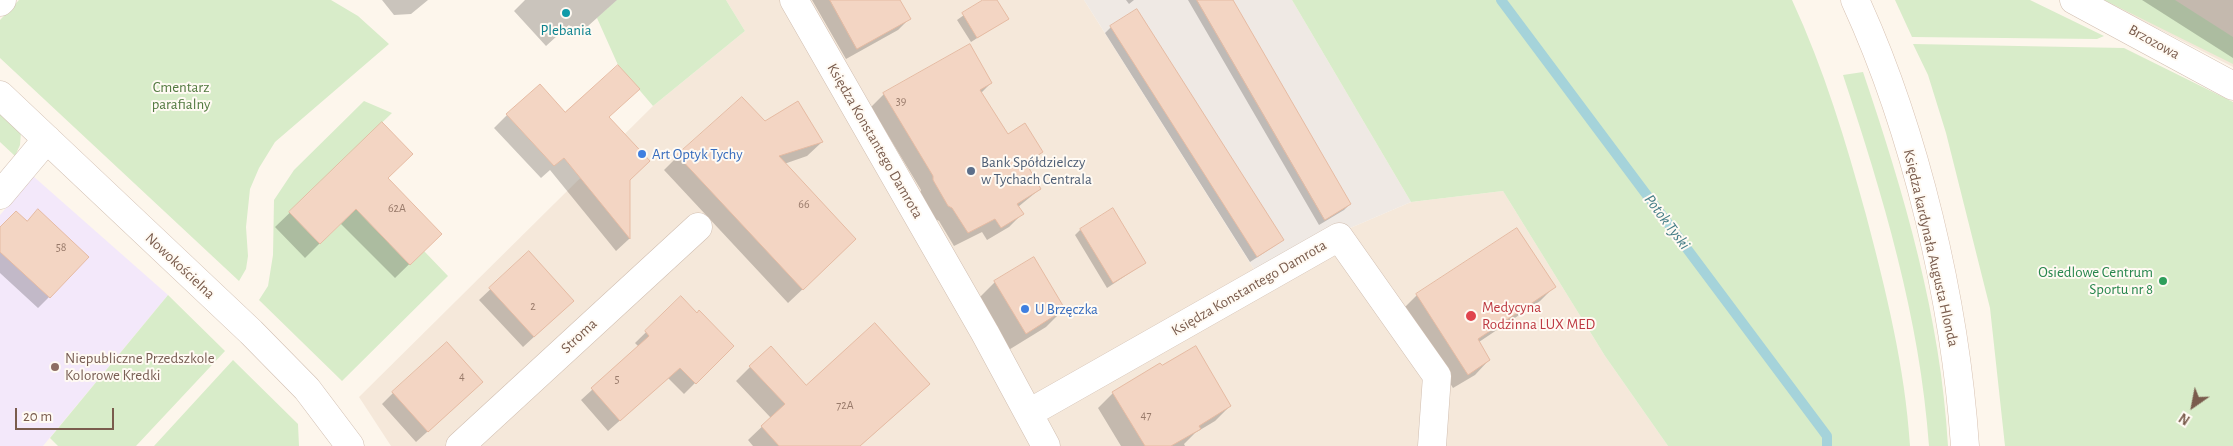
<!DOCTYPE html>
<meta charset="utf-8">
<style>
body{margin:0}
#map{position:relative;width:2233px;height:446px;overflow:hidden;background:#fdf6ec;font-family:"Alegreya Sans",sans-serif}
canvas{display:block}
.north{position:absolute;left:2168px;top:381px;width:50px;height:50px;-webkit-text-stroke:4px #fffaf3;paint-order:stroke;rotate:213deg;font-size:14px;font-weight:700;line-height:20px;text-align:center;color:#7a5c4d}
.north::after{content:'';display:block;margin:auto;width:18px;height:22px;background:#7a5c4d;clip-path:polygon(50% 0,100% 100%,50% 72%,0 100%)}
.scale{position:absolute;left:15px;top:408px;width:99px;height:22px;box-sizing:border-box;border:2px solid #7a5c4d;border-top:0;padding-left:6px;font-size:15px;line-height:18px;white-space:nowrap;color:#7a5c4d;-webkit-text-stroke:4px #fffaf3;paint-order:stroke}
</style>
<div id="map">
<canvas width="2233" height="446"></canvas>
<div class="north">N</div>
<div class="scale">20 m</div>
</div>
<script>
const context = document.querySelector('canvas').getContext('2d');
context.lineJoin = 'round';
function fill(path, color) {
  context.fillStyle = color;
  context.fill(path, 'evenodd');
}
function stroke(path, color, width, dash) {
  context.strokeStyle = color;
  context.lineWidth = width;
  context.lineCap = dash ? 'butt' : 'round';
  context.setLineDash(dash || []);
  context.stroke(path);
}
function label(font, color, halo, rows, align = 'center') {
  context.font = font + ' "Alegreya Sans",sans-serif';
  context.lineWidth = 4;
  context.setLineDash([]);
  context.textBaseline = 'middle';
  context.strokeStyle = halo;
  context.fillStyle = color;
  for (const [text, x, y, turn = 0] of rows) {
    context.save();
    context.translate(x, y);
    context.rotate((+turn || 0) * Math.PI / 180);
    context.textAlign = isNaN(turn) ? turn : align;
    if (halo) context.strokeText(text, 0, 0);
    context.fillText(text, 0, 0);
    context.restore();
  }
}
fill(new Path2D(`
 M726 0H1084L1254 269 1411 202 1503 191 1605 356 1668 446H391L359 397 653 106 745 31Z
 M2102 0H2233V67Z`), '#f5e8da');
fill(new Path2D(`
 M1084 0H1292L1411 202 1254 269Z`), '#efe9e4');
fill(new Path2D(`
 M33 176 168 295 43 446H0V215Z`), '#f3e8fa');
fill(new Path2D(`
 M19 0H331L358 16 389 44 275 142 259 168 250 189 246 227 248 256 246 269 239 281 0 58V20Z
 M617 0H726L745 31 653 106 618 65 597 18Z
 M1292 0H1792C1824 69 1846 142 1866 215 1886 291 1905 367 1910 446H1668L1605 356 1503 191 1411 202Z
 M1895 0H2030L2104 36 2097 39 1912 37Z
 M2104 0H2175L2233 37V64Z
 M1913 44 2124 48 2233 102V446H2005L1990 308 1946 133 1928 75Z
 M1863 72C1904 193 1941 318 1948 446H1929C1920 318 1883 196 1843 75Z
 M364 101 392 113 289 212 320 244 356 209 410 265 424 251 448 276 342 381 259 300 268 286 273 255 274 200 294 170Z
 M0 113 21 132 20 145 15 156 0 142Z
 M168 295 225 351 136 446H58L50 438Z
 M233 360 298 424 299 446H154Z`), '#d8ecc9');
fill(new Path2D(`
 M382 0H428L411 14 394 15Z
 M525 0H617L578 35 569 25 546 46 514 11Z
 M812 0H899L909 19 898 30 846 59Z
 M985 0H996L1007 19 971 42 957 20Z
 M1126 0H1134L1129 4Z
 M1188 0H1232L1350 204 1344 210 1319 225Z
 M2142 0H2233V58Z
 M1111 27 1282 240 1276 245 1250 262 1105 33Z
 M991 83 981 93 1007 136 1042 152 1026 167 1040 189 1018 207 1022 214 1009 227 987 240 982 232 954 246 939 221 935 219 920 193 921 190 871 107 884 94Z
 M565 114 608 118 629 180V239L616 251 550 170 541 178 494 128 507 115Z
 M382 124 386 178 440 234 395 278 340 223 305 258 275 227Z
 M822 142 807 156 784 164 840 254 788 303 664 170 678 156Z
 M0 229 49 297 38 308 0 273Z
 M1080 230 1145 263 1107 288 1075 235Z
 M529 253 562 311 523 347 479 300Z
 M995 282 1064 309 1046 327 1007 351 977 300Z
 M1554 287 1540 301 1479 342 1489 360 1475 375 1453 388 1403 309 1417 295Z
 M681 298 732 346 684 394 668 378 608 431 581 400 639 347 635 343Z
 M750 367 806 387 914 398 860 446H753L748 440 771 418 736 381Z
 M393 393H470L416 442 382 404Z
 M1113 393 1230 406 1215 421 1195 433 1184 444 1185 446H1121L1098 408Z`), '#0003');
stroke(new Path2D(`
 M1501 0 1827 436V446`), '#a5d3da', 10);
const building = new Path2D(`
 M830 0H900L911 19 857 49Z
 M983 0H997L1009 19 977 38 962 13Z
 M1197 0H1233L1351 204 1325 220Z
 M1137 9 1284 240 1257 257 1110 26Z
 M970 44 992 83 980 90 1008 134 1025 123 1043 152 1026 163 1041 189 1017 204 1024 214 1001 228 995 219 968 233 952 208 948 206 933 180V176L883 93Z
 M618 65 640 89 609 117 650 161 630 180V239L564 158 554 166 506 114 540 84 565 112Z
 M742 97 765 121 798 101 823 142 779 156 856 239 803 290 677 155Z
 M382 122 413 154 388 178 442 234 410 265 356 209 320 244 289 212Z
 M1113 208 1146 263 1113 283 1080 229Z
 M38 209 89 257 50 298 0 252V227L16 211 27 221Z
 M1517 228 1556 287 1478 339 1490 360 1468 375 1416 294Z
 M529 251 574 301 534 337 489 288Z
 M1034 257 1065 309 1026 334 994 281Z
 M681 296 697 313 699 310 734 346 696 384 680 368 620 421 591 388 649 336 645 331Z
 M875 323 930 384 860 446H779L761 426 785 404 749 366 771 346 806 385Z
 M447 342 483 382 428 432 392 392Z
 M1196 346 1231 406 1199 426 1201 429 1171 446H1145L1112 392 1160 363 1162 365Z`);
fill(building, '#f3d5c3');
stroke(building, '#e6bba3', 1);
const street = new Path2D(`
 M794 0 985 333 1046 446
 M2074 0 2233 86
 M0 2 2 0
 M0 95 251 332 307 389 350 446
 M0 195 47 139
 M1029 413 1339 237 1437 376 1432 446
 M460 446 698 227`);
const secondary = new Path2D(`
 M1855 0C1916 133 1955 300 1965 446`);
stroke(street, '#d1beb0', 29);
stroke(secondary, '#d6c0b0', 29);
stroke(street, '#fff', 28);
stroke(secondary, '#fff', 28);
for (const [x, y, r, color] of [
 [566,13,5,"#0f9aa8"],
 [642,154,5,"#3f7fe0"],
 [971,171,5,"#5c6f8a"],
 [2163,281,5,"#2e9e5b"],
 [1025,309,5,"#3f7fe0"],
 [1471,316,6,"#e0444e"],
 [55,367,5,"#8d6e63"]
]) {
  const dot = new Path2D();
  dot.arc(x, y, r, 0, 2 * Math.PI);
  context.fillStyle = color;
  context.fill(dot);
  stroke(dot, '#fffaf3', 2);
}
label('12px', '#987a6a', null, [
 ["39",901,101],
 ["66",804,204],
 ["62A",397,208],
 ["58",61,247],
 ["2",533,306],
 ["4",462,376],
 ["5",617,379],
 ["72A",845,405],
 ["47",1146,415]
]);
label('15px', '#0d838f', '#fffaf3', [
 ["Plebania",566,30]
]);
label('15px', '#7a5c4d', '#fffaf3', [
 ["Brzozowa",2154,42,29],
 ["Księdza Konstantego Damrota",875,141,60],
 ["Księdza kardynała Augusta Hlonda",1931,248,77],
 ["Nowokościelna",180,266,43],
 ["Księdza Konstantego Damrota",1249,288,-30],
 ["Stroma",579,336,-43]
]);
label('15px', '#537a41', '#fffaf3', [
 ["Cmentarz",181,87],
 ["parafialny",181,104]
]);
label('15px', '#366cbe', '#fffaf3', [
 ["Art Optyk Tychy",652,154],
 ["U Brzęczka",1035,309]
], 'left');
label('15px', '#4e5e75', '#fffaf3', [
 ["Bank Spółdzielczy",981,162],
 ["w Tychach Centrala",981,179]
], 'left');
label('15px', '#27864d', '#fffaf3', [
 ["Osiedlowe Centrum",2153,272],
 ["Sportu nr 8",2153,289]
], 'right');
label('15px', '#be3a42', '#fffaf3', [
 ["Medycyna",1482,307],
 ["Rodzinna LUX MED",1482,324]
], 'left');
label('15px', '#785e54', '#fffaf3', [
 ["Niepubliczne Przedszkole",65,358],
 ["Kolorowe Kredki",65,375]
], 'left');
label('italic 16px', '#437c86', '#fffaf3', [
 ["Potok Tyski",1667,222,53]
]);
</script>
